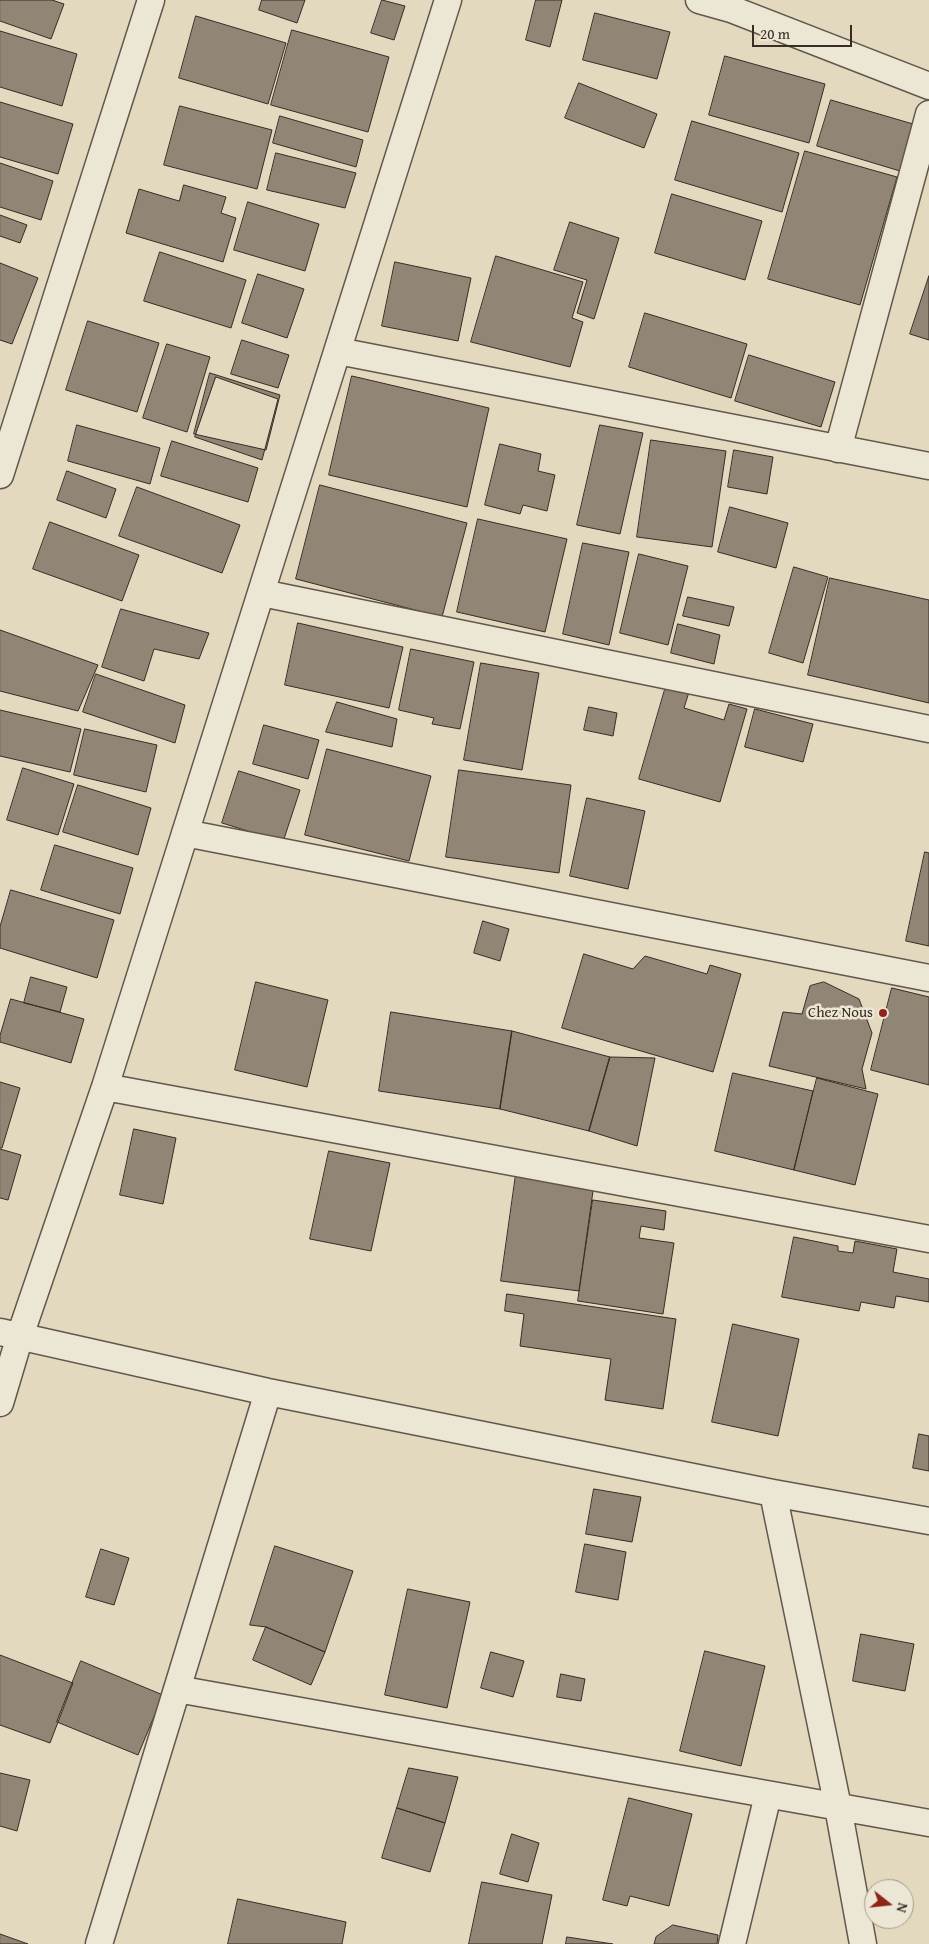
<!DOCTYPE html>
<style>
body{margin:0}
#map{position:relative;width:929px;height:1944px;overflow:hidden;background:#e2d9bf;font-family:"Gentium Book Plus",serif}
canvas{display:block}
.north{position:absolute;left:864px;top:1879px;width:50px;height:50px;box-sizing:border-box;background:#ece6d5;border:1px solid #a49b8f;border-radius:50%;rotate:106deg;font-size:14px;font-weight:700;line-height:20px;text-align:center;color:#392b25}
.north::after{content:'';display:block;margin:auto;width:18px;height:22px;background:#8f2418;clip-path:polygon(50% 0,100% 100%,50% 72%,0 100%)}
.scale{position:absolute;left:752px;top:25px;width:100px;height:22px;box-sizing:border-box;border:2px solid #392b25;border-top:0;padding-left:6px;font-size:15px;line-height:18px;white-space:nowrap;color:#392b25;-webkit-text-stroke:4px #ece6d5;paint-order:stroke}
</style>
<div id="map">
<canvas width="929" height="1944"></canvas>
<div class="north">N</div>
<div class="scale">20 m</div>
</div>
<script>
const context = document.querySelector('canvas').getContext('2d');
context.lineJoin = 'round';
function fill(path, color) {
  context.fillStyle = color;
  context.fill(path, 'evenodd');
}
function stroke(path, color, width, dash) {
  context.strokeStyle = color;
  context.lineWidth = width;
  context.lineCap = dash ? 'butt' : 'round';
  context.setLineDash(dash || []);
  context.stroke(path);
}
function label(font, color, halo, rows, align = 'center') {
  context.font = font + ' "Gentium Book Plus",serif';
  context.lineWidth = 5;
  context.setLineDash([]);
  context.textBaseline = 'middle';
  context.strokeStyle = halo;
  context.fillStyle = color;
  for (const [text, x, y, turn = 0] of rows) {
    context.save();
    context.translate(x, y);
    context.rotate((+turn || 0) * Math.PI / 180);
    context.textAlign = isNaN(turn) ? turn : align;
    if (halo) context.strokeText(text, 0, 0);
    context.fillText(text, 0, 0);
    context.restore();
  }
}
const building = new Path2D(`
 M0 0H52L64 4 51 39 0 21Z
 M262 0H305L297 23 259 10Z
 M382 0 405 6 394 40 371 33Z
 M536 0H562L550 47 526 40Z
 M595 13 670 32 657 79 583 60Z
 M196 16 286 43 268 104 179 78Z
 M292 30 389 57 368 132 271 105Z
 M0 31 77 54 62 106 0 87Z
 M725 56 825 84 809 143 709 115Z
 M579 83 657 114 644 148 565 118Z
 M831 100 913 124 900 171 817 146Z
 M0 102 73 124 58 174 0 157Z
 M180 106 272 130 257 189 164 165Z
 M280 116 363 140 356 167 273 143Z
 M692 121 799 153 782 212 675 180Z
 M805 151 897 177 860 305 768 279Z
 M276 153 356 173 345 208 267 190Z
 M0 163 53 181 41 220 0 207Z
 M184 185 226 197 221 213 236 218 223 262 126 233 139 189 179 201Z
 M672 194 762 221 745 280 655 253Z
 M248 202 319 224 305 271 234 250Z
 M0 215 27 225 20 243 0 236Z
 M570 222 619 238 594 319 577 313 587 280 554 270Z
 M160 252 246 280 231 328 144 301Z
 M496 256 583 282 572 318 583 322 570 367 471 342Z
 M395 262 471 278 458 341 382 326Z
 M0 263 38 278 12 344 0 340Z
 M258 274 304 289 287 338 242 323Z
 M929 276V340L910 334Z
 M645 313 747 344 731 398 629 367Z
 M88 321 159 343 137 412 66 390Z
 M242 340 289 355 278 388 231 374Z
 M167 344 210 357 187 432 143 418Z
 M749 355 835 382 821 427 735 401Z
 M210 373 280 395 266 450 194 434Z
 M352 376 489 408 467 507 329 475Z
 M216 377 278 399 262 460 195 437Z
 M77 425 160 448 150 484 68 461Z
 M600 425 643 433 620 534 577 525Z
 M651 440 726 451 712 547 637 537Z
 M172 441 258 468 248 502 161 476Z
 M500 444 541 454 538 471 555 475 547 511 523 505 520 514 485 505Z
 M734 450 773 457 767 494 728 487Z
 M67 471 116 489 106 518 57 500Z
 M320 485 467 523 442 617 296 579Z
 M137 487 240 525 222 573 119 536Z
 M730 507 788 523 776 568 718 552Z
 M478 519 567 539 545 632 457 612Z
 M50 522 139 555 122 601 33 569Z
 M583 543 629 552 609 645 563 634Z
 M639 554 688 566 668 645 620 633Z
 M794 567 828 577 803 663 769 653Z
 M830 578 929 600V703L808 675Z
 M688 597 734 607 729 626 683 616Z
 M121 609 209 633 199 659 154 649 144 681 102 667Z
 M298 623 403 647 389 708 285 685Z
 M678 624 720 635 714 664 671 653Z
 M0 630 98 665 78 711 0 691Z
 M411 649 474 662 460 729 432 724 434 718 399 710Z
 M481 663 539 673 522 770 464 760Z
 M96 674 185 705 175 743 83 712Z
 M666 686 689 692 684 708 724 720 729 704 747 709 720 802 639 779Z
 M337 702 397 719 392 747 326 732Z
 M589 707 617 713 613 736 584 730Z
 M755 709 813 724 803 762 745 747Z
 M0 710 81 729 70 772 0 756Z
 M264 725 319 740 308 779 253 764Z
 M85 729 157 745 146 792 74 775Z
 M327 749 431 776 409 861 305 835Z
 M23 768 74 784 58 835 7 820Z
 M459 770 571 785 559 873 446 857Z
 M239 771 300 790 283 842 222 823Z
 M78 785 151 808 138 855 63 832Z
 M587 798 645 811 628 889 570 876Z
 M55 845 133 868 120 914 41 890Z
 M925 852 929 853V946L906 941Z
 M11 890 114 920 97 978 0 948V927Z
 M483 921 509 929 500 961 474 953Z
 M584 954 633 969 645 956 707 974 710 965 741 974 713 1072 562 1028Z
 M31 977 67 987 60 1012 24 1003Z
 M256 982 328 1000 307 1087 235 1070Z
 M824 982 859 999 872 1033 862 1069 866 1089 769 1066 783 1012 802 1014 810 986Z
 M892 988 929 997V1085L871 1070Z
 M11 999 84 1019 71 1063 0 1042V1036Z
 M391 1012 512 1031 500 1109 379 1091Z
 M512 1031 610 1057 589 1131 500 1109Z
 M610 1057 655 1058 637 1146 589 1131Z
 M733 1073 813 1091 794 1170 715 1151Z
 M817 1078 878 1094 855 1185 794 1170Z
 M0 1082 20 1088 2 1148H0Z
 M134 1129 176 1138 163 1204 120 1195Z
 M0 1149 21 1155 8 1200 0 1198Z
 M329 1151 390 1163 371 1251 310 1239Z
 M516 1174 594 1184 579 1291 501 1281Z
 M593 1200 666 1211 664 1230 641 1226 639 1238 674 1243 663 1314 578 1301Z
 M794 1237 838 1246V1251L853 1253 855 1241 897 1249 893 1272 929 1279V1302L896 1296 894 1308 861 1302 859 1311 782 1297Z
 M507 1294 676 1319 663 1409 605 1400 611 1359 520 1346 524 1314 505 1311Z
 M733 1324 799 1339 778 1436 712 1422Z
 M919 1434 929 1436V1471L913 1468Z
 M594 1489 641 1497 632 1542 586 1534Z
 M585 1544 626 1552 618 1600 576 1592Z
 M275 1546 353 1571 325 1652 266 1627 250 1625Z
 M101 1549 129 1558 114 1605 86 1597Z
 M408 1589 470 1602 447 1708 385 1695Z
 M266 1627 325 1652 311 1685 253 1660Z
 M861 1634 914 1644 905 1691 853 1681Z
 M705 1651 765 1666 741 1766 680 1751Z
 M491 1652 524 1661 513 1697 481 1688Z
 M0 1655 73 1683 50 1743 0 1725Z
 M81 1661 163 1695 138 1755 57 1722Z
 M561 1674 585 1679 581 1701 557 1697Z
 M409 1768 458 1777 445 1823 397 1808Z
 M0 1773 30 1780 17 1831 0 1826Z
 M629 1798 692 1814 669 1906 630 1896 627 1906 603 1900Z
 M397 1808 445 1823 430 1872 382 1858Z
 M512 1834 539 1843 528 1882 500 1874Z
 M482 1882 552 1895 542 1944H469Z
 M238 1899 346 1922 342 1944H228Z
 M673 1925 718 1935 717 1944H654L656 1937Z
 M0 1934 28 1944H0Z
 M567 1937 613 1944H566Z`);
fill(building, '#918575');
stroke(building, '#392b25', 1);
const minor = new Path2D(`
 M699 0 731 9 929 86
 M338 351 929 466
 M838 449 929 114
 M0 475 151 0
 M262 593 929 729
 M185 833 929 978
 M105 1087 929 1239
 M0 1332 268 1392 773 1493 929 1521
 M0 1403 20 1336 105 1087 448 0
 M773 1493 838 1807 863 1944
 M177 1689 929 1823
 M99 1944 268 1392
 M732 1944 768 1795`);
stroke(minor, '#63564c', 29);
stroke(minor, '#ece6d5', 26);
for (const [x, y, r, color] of [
 [883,1013,5,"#8f2418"]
]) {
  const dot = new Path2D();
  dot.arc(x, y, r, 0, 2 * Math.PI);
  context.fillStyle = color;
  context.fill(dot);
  stroke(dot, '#ece6d5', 2);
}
label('15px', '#392b25', '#ece6d5', [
 ["Chez Nous",873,1013]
], 'right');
</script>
